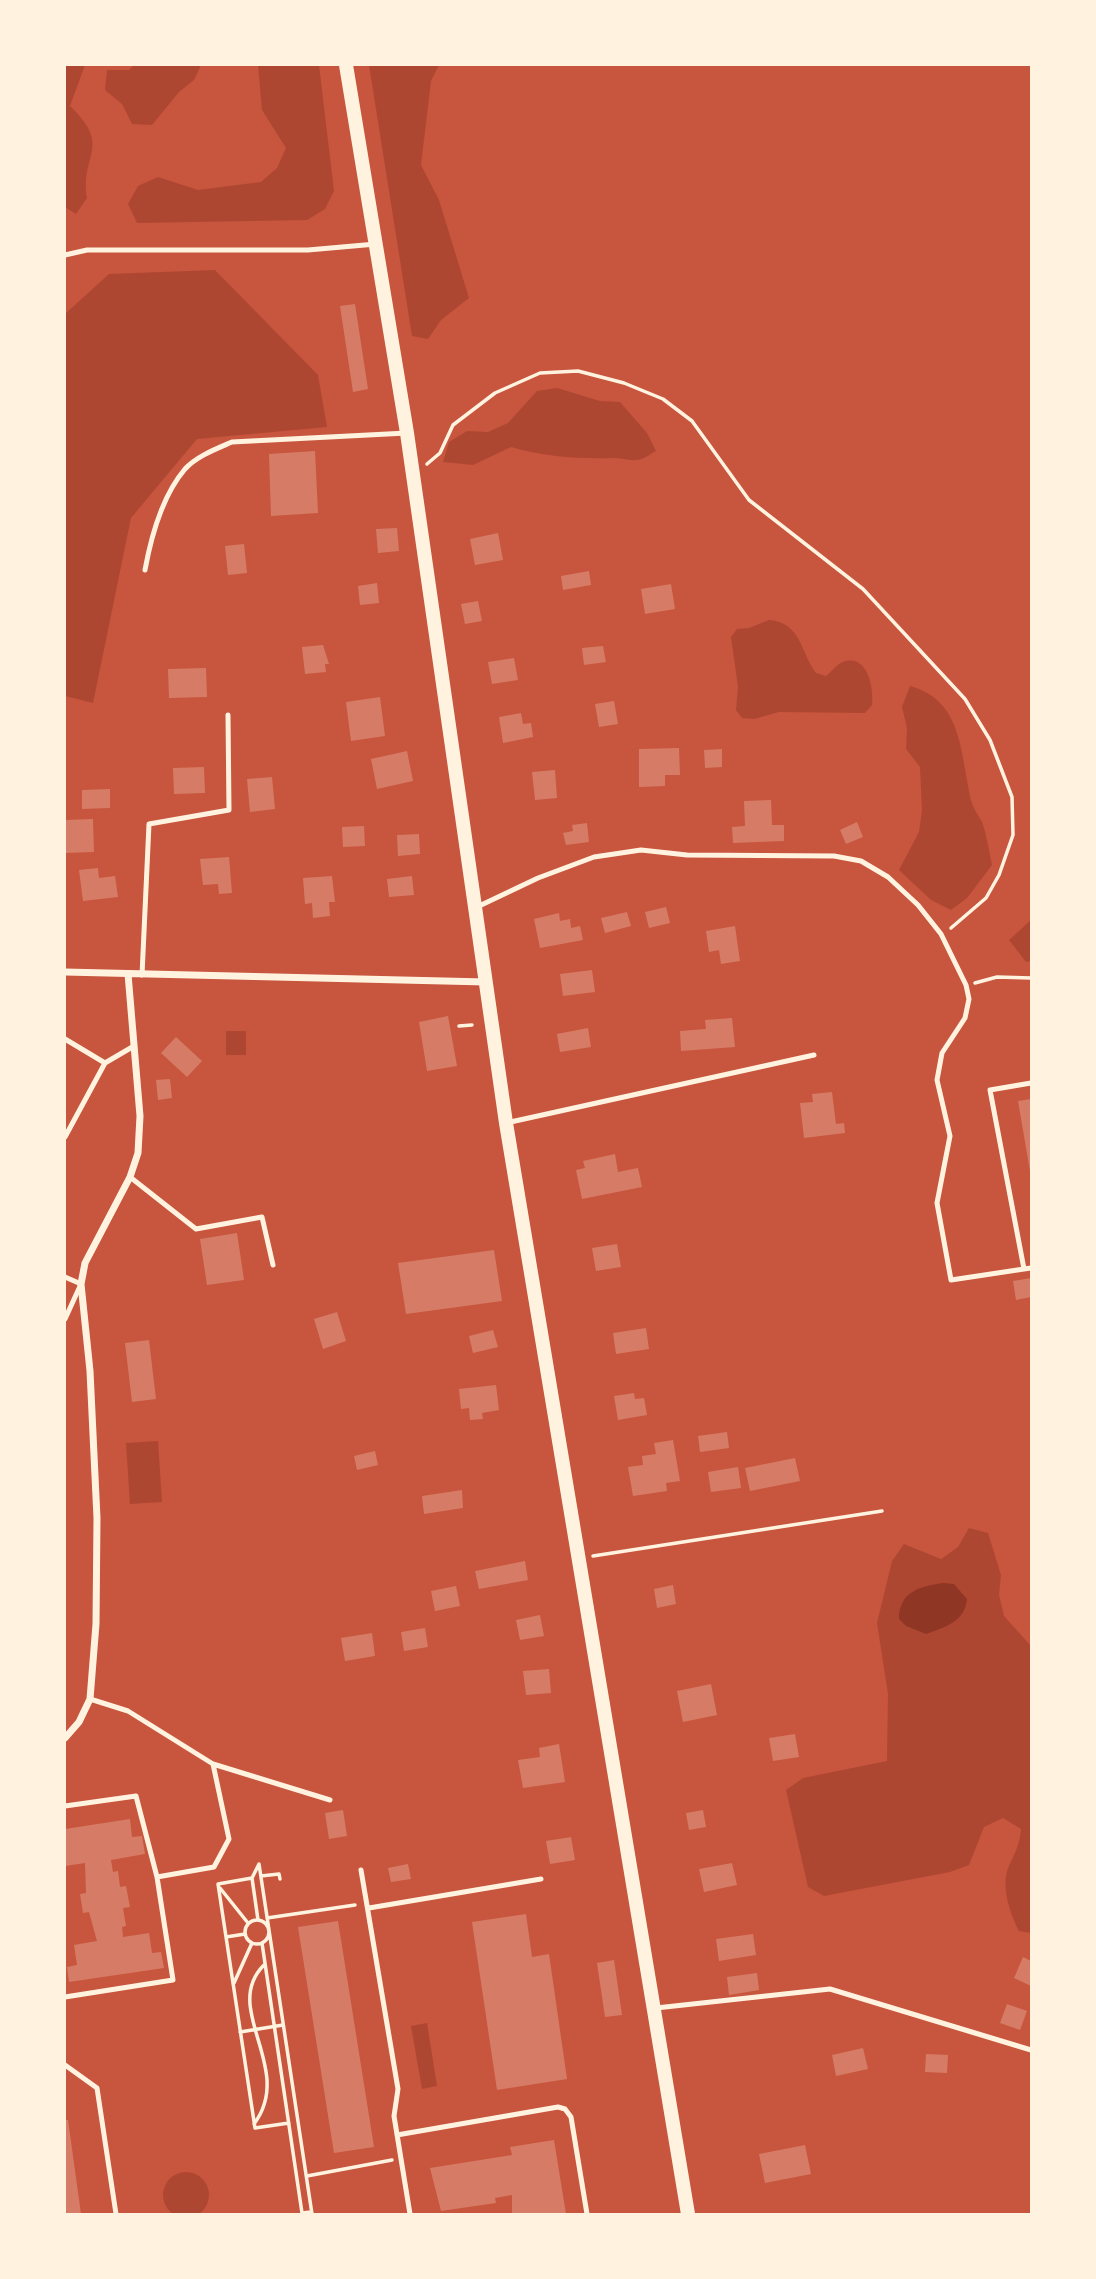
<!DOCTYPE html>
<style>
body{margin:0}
#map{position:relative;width:1096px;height:2279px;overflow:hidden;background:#c8553d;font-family:"DejaVu Sans",sans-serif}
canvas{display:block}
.frame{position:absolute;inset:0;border:66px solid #fff3e0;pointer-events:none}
</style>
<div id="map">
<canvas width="1096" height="2279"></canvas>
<div class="frame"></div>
</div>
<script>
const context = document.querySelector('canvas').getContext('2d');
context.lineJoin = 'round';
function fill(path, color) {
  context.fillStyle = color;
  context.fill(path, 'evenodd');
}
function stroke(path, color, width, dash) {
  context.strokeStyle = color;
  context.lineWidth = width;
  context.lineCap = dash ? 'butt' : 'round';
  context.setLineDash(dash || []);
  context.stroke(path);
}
fill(new Path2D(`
 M65 65H85L70 106C113 147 80 154 87 198L76 214 65 207Z
 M134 65H201L194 80 179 92 152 125 132 124 122 104 105 90 107 70H129Z
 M258 65H319L334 191 325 209 307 220 137 223 128 204 138 186 158 177 198 190 261 182 277 168 286 148 262 110Z
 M369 65H439L431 81 421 165 439 200 469 298 441 320 428 339 412 336Z
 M215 270 318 375 327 427 197 439 131 518 93 703 65 696V314L109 274Z
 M557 388 600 401 620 402 647 433 656 451C650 454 643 460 636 460 629 461 622 458 614 458 580 459 544 457 511 447L473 465 443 462 449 442 467 431 488 432 508 423 537 391Z
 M769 620C802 623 800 652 816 673L826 676C831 672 837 664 843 662 868 653 874 689 872 705L865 713 779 712 754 719 742 718 736 710 738 687 731 637 737 629 749 628Z
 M910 686C965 701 960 757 972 803 974 810 979 816 982 822 987 836 989 851 992 865L967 898 951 910 931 900 899 870 919 832 922 810 920 767 906 749 907 728 902 707Z
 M1031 920V961L1026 962 1009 940Z
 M226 1031H246V1055H226Z
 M158 1441 162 1502 130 1504 126 1443Z
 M969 1528 988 1533 1001 1575 999 1595 1004 1616 1031 1646V1933L1019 1931C1010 1914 1000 1884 1009 1866 1016 1850 1019 1847 1021 1829L1003 1818 984 1827 969 1865 950 1872 824 1896 808 1887 786 1790 803 1778 887 1761 888 1694 877 1623 892 1561 904 1544 941 1559 958 1547Z
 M427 2023 437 2086 422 2089 411 2026Z
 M163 2195a23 23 0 1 1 46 0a23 23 0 1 1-46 0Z`), '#ae4732');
fill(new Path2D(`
 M944 1583 954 1584 967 1599C965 1622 945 1627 926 1634L906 1626 899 1619C899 1591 921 1586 944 1583Z`), '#8f3625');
fill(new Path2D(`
 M355 304 368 389 353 392 340 306Z
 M315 451 318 513 271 516 269 454Z
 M397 528 399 551 378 553 376 529Z
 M498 533 503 560 475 565 470 539Z
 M244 544 247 573 228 575 225 546Z
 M589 571 591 585 563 590 561 576Z
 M377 583 379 603 360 605 358 586Z
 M671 584 675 609 645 614 641 589Z
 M478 601 482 621 465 624 461 604Z
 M323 645 329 664H325L326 672 305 674 302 647Z
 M603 646 606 662 584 665 582 648Z
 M514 658 518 680 492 684 488 662Z
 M206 668 207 697 169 698 168 669Z
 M380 697 385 736 351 741 346 702Z
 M614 701 618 724 599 727 595 704Z
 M521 713 523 724 531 723 533 737 503 743 499 717Z
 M679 748 680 775H665V786L639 787V749Z
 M722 749V767L705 768 704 750Z
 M407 751 413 781 377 789 371 759Z
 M204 767 205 793 174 794 173 768Z
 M555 770 557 798 535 800 532 772Z
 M272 777 275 809 250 812 247 779Z
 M110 789V808L82 809V790Z
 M771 800 772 825H784V841L733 843 732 827 745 826 744 801Z
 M93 819 94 852 65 853V820Z
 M857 822 863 837 846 844 840 830Z
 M587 823 589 842 566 845 563 833 573 831 572 825Z
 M364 826 365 846 343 847 342 827Z
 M419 834 420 854 398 856 397 835Z
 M229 857 232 893 219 894 218 884 203 885 200 859Z
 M98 868 99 878 115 876 118 897 83 901 79 870Z
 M332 876 335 902H329L330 916 313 918 312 903 305 904 303 878Z
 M412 876 414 895 389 897 387 879Z
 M666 907 670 923 649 928 645 912Z
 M627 912 631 926 605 933 601 918Z
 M559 913 560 921 570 919 571 928 580 926 583 940 540 948 534 919Z
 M735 926 740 961 721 964 719 950 709 952 706 931Z
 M592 970 595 992 563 996 560 974Z
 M448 1016 457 1066 427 1071 419 1022Z
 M732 1018 735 1047 681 1051 680 1031 706 1029 705 1020Z
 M588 1028 591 1047 560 1052 557 1034Z
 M176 1037 202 1061 187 1077 161 1053Z
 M170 1079 172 1098 158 1100 156 1080Z
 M832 1092 836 1124 844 1123 845 1133 804 1138 800 1103 813 1102 812 1094Z
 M1031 1099V1171H1030L1018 1101Z
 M615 1154 618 1172 638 1168 642 1187 582 1199 576 1170 585 1168 583 1161Z
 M237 1233 244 1280 207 1285 200 1239Z
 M617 1244 621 1267 596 1271 592 1248Z
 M494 1250 502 1301 406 1314 398 1263Z
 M1031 1278V1297L1016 1300 1013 1281Z
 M337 1312 346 1341 323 1349 314 1319Z
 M646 1328 649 1349 616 1354 613 1333Z
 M493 1330 498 1347 473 1353 469 1336Z
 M149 1340 156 1399 132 1402 125 1343Z
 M496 1385 499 1410 482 1413 483 1419 470 1420 469 1408 461 1409 459 1389Z
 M634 1393 635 1399 644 1398 647 1415 618 1420 614 1396Z
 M727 1432 729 1448 700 1452 698 1436Z
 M673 1440 680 1481 666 1483 667 1491 633 1496 628 1467 643 1465 642 1456 656 1454 654 1443Z
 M375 1451 378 1465 357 1470 354 1456Z
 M795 1458 800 1481 750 1491 745 1468Z
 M738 1467 741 1488 711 1492 708 1472Z
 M462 1490 463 1508 424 1514 422 1496Z
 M525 1561 528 1580 479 1589 475 1571Z
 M673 1585 676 1604 657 1608 654 1589Z
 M456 1586 460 1606 435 1611 431 1591Z
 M540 1615 544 1636 520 1640 516 1620Z
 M425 1628 428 1647 404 1651 401 1632Z
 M372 1633 375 1656 345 1661 341 1638Z
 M549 1669 551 1693 526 1695 523 1671Z
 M711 1684 717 1715 683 1722 677 1691Z
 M795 1734 799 1757 773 1761 769 1738Z
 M559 1744 565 1782 523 1788 518 1760 540 1757 539 1748Z
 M343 1810 347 1836 329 1839 325 1813Z
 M703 1810 706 1827 689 1830 686 1813Z
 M130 1819 132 1837 142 1836 145 1854 111 1860 113 1872 118 1871 120 1887 126 1886 130 1907 123 1908 126 1926 122 1927 123 1937 149 1933 152 1953 161 1952 164 1968 69 1982 67 1967 77 1965 74 1945 97 1941 89 1912 83 1913 80 1894 86 1893 85 1863 65 1866V1829Z
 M571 1837 575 1860 550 1864 546 1841Z
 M732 1863 737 1885 704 1892 699 1869Z
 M408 1864 411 1879 391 1882 388 1868Z
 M526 1914 532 1957 549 1954 567 2079 497 2090 472 1922Z
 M338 1921 374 2147 334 2153 298 1927Z
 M753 1934 756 1955 719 1961 716 1939Z
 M1023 1957 1031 1961V1986L1014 1978Z
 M614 1960 622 2015 605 2017 597 1963Z
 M757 1973 759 1990 729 1995 727 1977Z
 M1007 2004 1027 2011 1020 2030 1000 2023Z
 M863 2048 868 2069 836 2076 832 2055Z
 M926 2054 948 2055 947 2073 925 2072Z
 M65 2120H68L81 2214H65Z
 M554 2140 566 2214H512V2195L495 2198 496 2203 441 2211 430 2168 512 2155 510 2147Z
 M805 2145 811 2174 765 2183 759 2154Z`), '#d67c66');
stroke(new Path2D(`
 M427 464 440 453 453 425 495 393 540 373 578 371 624 383 663 399 692 421 749 500 863 589 965 699 990 740 1012 797 1013 835 999 875 986 898 951 928
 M975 983 997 977 1031 978
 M459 1026 472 1025
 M593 1556 882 1511
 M261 1876 279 1874 280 1879
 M252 1878 258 1920
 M218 1884 252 1878 259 1864 312 2214
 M218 1884 255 2128 289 2123
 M220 1888 248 1923
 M267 1918 355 1905
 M245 1932a12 12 0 1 1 24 0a12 12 0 1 1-24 0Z
 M226 1937 245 1934
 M262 1943 302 2213 311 2212
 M234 1983 252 1943
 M240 2032 283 2025
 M254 2124C296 2068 220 2009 264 1965
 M307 2176 392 2160`), '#fff3e0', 3.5);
stroke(new Path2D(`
 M65 255 87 250H308L376 244
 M145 570C151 537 162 496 185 469 197 456 216 449 232 442L407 433
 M477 907 538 878 594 857 641 850 687 855 834 856 861 861 888 877 918 905 941 934 966 985 969 999 965 1018 942 1053 937 1080 950 1136 937 1203 951 1280 1024 1269
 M142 975 149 824 229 810 228 715
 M65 1039 105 1063 134 1046
 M1031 1083 990 1090 1024 1269 1031 1268
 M506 1123 814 1055
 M65 1137 105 1063
 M130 1177 196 1229 262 1217 273 1265
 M65 1277 81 1284 65 1319
 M90 1699 128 1711 213 1764 229 1839 214 1867 157 1877
 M213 1764 330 1800
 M65 1806 136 1796 157 1877 173 1980 65 1997
 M361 1870 398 2089 394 2116 410 2214
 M369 1908 541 1879
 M656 2008 830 1989 1031 2050
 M65 2065 97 2088 116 2214
 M397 2135 558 2107 565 2109 571 2117 587 2214`), '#fff3e0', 5);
stroke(new Path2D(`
 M65 972 486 982
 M65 1738 79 1722 90 1699 96 1624 97 1518 90 1371 81 1284 85 1263 130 1177 138 1153 140 1116 128 974`), '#fff3e0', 7);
stroke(new Path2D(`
 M346 65 407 433 506 1123 688 2214`), '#fff3e0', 14);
</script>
